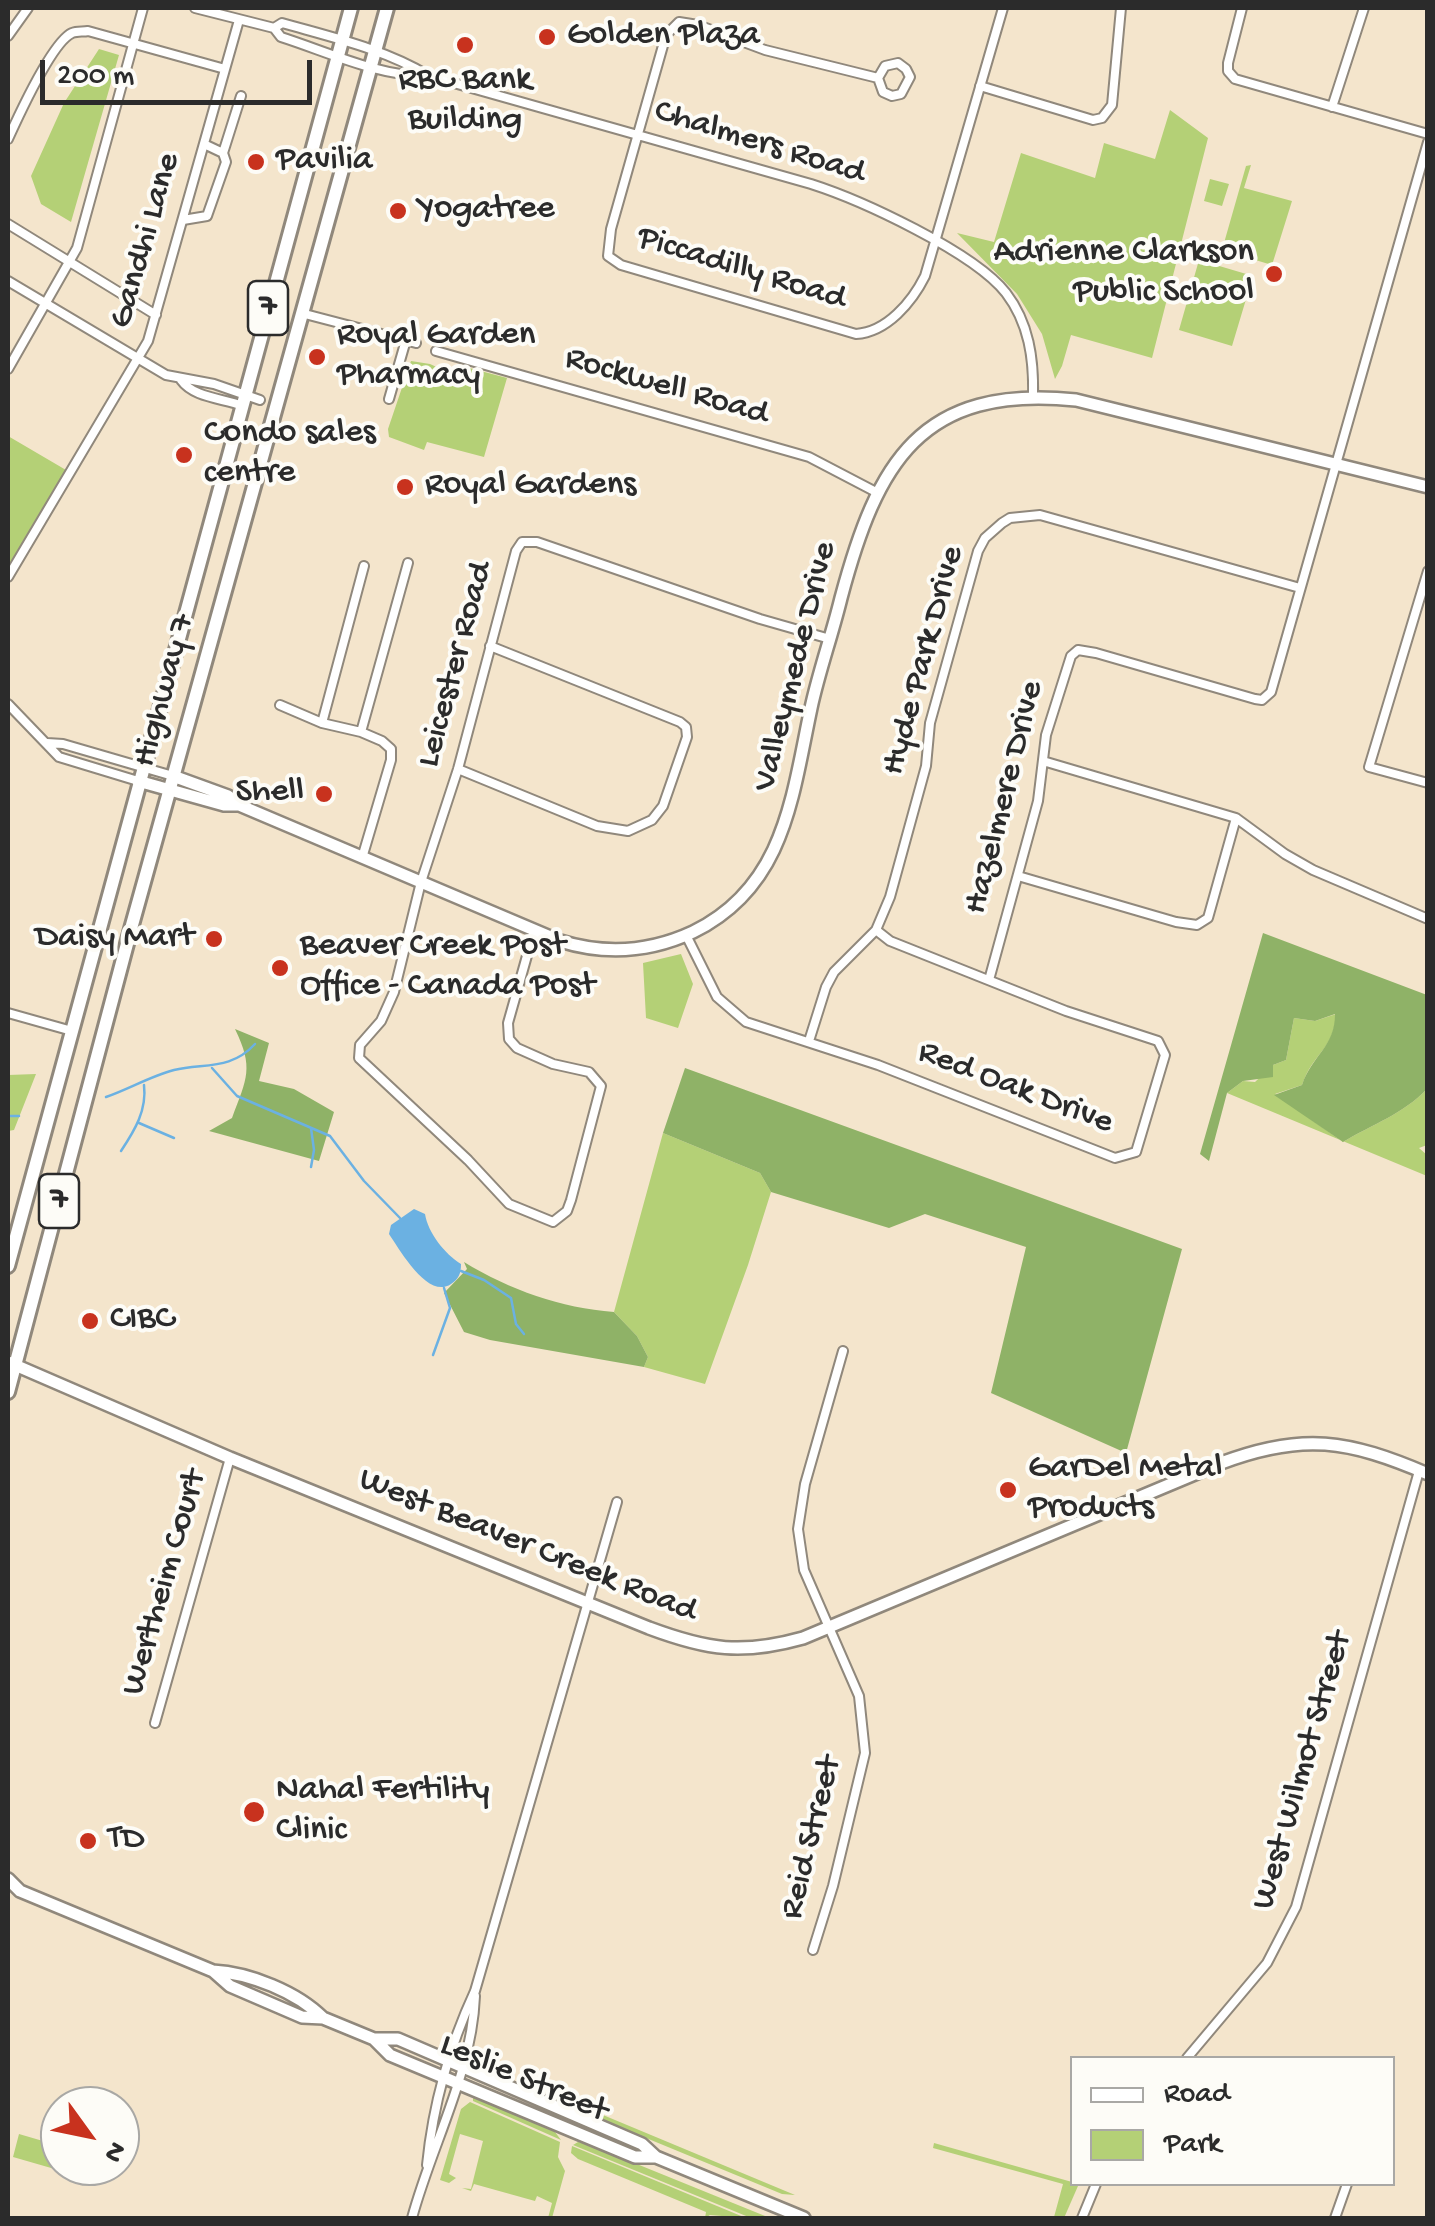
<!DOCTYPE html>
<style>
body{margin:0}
#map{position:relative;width:1435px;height:2226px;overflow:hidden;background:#f4e5cc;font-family:"Gochi Hand",sans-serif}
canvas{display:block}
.frame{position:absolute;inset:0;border:10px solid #2b2b2b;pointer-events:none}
.legend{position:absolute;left:1070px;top:2056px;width:325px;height:130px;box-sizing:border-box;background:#fdfcf7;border:2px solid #a9a8a5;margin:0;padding:12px 18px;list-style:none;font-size:30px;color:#2b2b2b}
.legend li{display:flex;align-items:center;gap:20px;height:50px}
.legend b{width:50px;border:2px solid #a9a8a5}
.north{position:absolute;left:40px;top:2086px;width:100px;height:100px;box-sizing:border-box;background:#fdfcf7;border:2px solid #a9a8a5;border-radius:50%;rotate:123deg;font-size:28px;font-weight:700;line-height:40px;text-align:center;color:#2b2b2b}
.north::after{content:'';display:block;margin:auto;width:35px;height:45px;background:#c8321e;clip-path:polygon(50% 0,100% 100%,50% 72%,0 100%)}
.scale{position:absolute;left:40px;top:60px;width:272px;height:45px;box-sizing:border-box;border:5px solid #2b2b2b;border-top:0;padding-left:12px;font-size:30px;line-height:35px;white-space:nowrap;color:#2b2b2b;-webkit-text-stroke:8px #fdfcf7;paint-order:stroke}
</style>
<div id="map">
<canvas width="1435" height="2226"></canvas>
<div class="frame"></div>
<ul class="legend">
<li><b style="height:12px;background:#fff"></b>Road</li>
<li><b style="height:28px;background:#b4d076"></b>Park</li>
</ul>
<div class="north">N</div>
<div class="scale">200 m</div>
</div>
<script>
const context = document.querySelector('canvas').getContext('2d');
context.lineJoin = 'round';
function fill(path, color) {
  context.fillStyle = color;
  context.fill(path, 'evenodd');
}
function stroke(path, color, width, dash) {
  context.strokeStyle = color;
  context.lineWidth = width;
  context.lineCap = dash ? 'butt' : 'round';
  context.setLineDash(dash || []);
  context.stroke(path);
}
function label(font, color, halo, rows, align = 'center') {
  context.font = font + ' "Gochi Hand",sans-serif';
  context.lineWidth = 8;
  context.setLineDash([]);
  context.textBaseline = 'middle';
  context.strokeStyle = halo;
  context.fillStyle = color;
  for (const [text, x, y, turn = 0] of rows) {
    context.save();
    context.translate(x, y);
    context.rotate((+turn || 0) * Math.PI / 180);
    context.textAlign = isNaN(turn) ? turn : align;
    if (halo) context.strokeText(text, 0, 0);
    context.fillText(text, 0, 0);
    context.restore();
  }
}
fill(new Path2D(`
 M99 49 119 55 71 222 41 204 31 176 64 103Z
 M1170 110 1208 138 1152 358 1071 335 1062 366 1055 379 1042 334 1017 294 957 233 994 242 1021 153 1095 178 1104 143 1155 159Z
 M1251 165 1244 188 1292 201 1272 265 1222 250 1246 166Z
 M1210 179 1229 184 1222 206 1204 201Z
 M1199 260 1253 276 1232 346 1179 330Z
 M411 361 430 364 441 369 462 366 507 378 484 457 427 442 424 450 389 437 388 429Z
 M8 436 66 470 10 565 8 564Z
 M681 954 693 984 678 1028 646 1018 643 963Z
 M1336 1014C1334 1050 1313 1052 1302 1085L1275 1094 1343 1142C1373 1124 1403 1114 1427 1089V1145L1419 1148 1427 1155V1176L1227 1093 1243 1081 1255 1082 1273 1065 1286 1060 1294 1018 1315 1021Z
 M36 1074 14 1130 8 1131V1075Z
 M663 1133 760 1173 771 1192 748 1265 705 1384 644 1367 648 1357 637 1336 614 1312Z
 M555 2095 795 2195 782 2194 600 2119Z
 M473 2097 552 2128 561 2140 473 2101Z
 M470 2102 560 2142 558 2157 565 2171 552 2218H548L552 2203 537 2196 535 2201 474 2184 471 2191 462 2188 471 2189 483 2141 460 2134 449 2174 456 2178 449 2183 440 2180 461 2109Z
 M19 2134 60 2146V2166H66L65 2172 13 2157Z
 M578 2142 585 2143 770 2218H751L573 2145Z
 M934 2143 1072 2182 1078 2186 1064 2218 1054 2217 1063 2184 933 2148Z
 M572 2146 746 2218 710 2215 705 2218 706 2212 578 2159 571 2153Z`), '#b4d076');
fill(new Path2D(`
 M1263 933 1427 995V1089C1403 1114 1373 1124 1343 1142L1274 1095 1302 1085C1312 1055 1335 1047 1335 1014L1315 1021 1294 1018 1286 1060 1273 1065V1077L1243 1081 1227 1093 1209 1161 1200 1154Z
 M235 1029 269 1043 259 1081 294 1089 334 1112 319 1161 209 1131 232 1118C247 1078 254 1068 235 1029Z
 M685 1068 1182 1249 1126 1453 991 1393 1026 1247 925 1214 889 1228 771 1192 760 1173 663 1133Z
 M464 1262C510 1290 561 1308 614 1312L637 1336 648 1357 644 1367 490 1340 464 1332 444 1293 467 1269Z`), '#8fb267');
fill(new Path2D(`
 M414 1209 425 1214C428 1233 445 1254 461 1264 461 1273 459 1279 451 1284 428 1300 400 1250 389 1234L391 1225Z`), '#6bb1e2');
stroke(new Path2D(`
 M212 1068 237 1096 330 1136 364 1181 400 1218
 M106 1097C129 1089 151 1076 174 1070 206 1063 231 1070 255 1044
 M8 1116H19
 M139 1123 174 1138
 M121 1151C135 1130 147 1110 144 1085
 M311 1167 314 1150 311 1128
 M461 1271 484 1280 511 1298 516 1324 524 1334
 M433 1355 450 1308 444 1288`), '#6bb1e2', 2.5);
const street = new Path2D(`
 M195 8 274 28 282 23C331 37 385 49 429 76L811 184C861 200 974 252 1006 293 1029 323 1034 359 1033 396
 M1242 8 1228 63V71L1235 79 1428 134
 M274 28 281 37C328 52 380 77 429 76
 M8 36 28 8
 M878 78 885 66 898 63 906 69 910 77 901 94 892 96 883 92 878 78 765 50 698 25 679 22 666 35 611 229 608 256 621 265 856 334C887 332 912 302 925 276L1003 8
 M980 86 1093 120 1102 118 1112 105 1121 8
 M1332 107 1364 8
 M8 139C18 117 52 42 72 33 77 31 83 32 88 31L225 69
 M223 153 241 96
 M183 220 207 216 226 162 223 153 204 144
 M8 224 156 315
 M8 281 166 375 214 384 260 400
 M301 313 416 343
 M436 351 809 457 876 492
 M8 369 77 248 143 8
 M181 380C194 398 222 398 243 406
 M389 399 406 340
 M1428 571 1369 767 1428 783
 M8 577 148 341 239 20
 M8 704 59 757 138 781
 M280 705 322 723 361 732
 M322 723 364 566
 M47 743 63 744 173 776
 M1043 761 1236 818 1285 854 1313 870 1428 919
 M458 769 597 826 628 831 652 820 663 806 687 737 686 727 680 722 490 646
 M362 858 391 760V749L382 741 361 732 408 563
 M1018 876 1176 922 1197 925 1208 918 1236 818
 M534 931 508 1023 509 1039 517 1048 553 1064 589 1072 601 1086 571 1200 567 1211 553 1222 509 1204 468 1160 359 1058 360 1045 381 1021 394 992 421 882 458 769 516 551 522 542H537L760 619 830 639
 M686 935 717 997 746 1022 878 1065 1115 1158 1136 1152 1165 1055 1158 1041 1066 1011 890 941 876 930
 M989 980 1038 801 1046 735 1071 656 1078 650 1096 653 1255 699 1262 700 1271 692 1428 142
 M8 1013 72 1031
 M809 1041 826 987 834 972 876 930 890 897 926 766 930 723 978 551 985 538 1002 523 1010 518 1040 515 1300 588
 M155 1723 230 1458
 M813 1950 833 1886 865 1753 859 1696 804 1570 798 1529 805 1484 843 1351
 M1187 2058 1267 1963 1296 1907 1419 1471
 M427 2165C433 2105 450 2045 475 1991L617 1502
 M412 2218C432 2144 472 2073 475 1996
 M1082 2218 1096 2184
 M1335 2218 1347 2184`);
const secondary = new Path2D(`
 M173 776 228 796 239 805 560 941C605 955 650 952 693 932 785 887 792 797 811 708 819 671 832 635 841 598 877 463 920 384 1076 400L1428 487
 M138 781 224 805H239
 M8 1362 230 1458 649 1628C708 1650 742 1655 803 1638L1221 1463C1303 1432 1348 1440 1428 1474
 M8 1879 20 1891 213 1971 230 1986 302 2017 323 2018 374 2039H398L642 2144 656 2157 804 2218
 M213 1971C250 1973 297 1992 323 2018
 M374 2039 390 2055 635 2157H656`);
const primary = new Path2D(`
 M8 1266 351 8
 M8 1392 132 925 387 8`);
stroke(street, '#90887c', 12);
stroke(secondary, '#90887c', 16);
stroke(primary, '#90887c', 18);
stroke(street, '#fff', 8);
stroke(secondary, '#fff', 11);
stroke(primary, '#fff', 12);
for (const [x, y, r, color] of [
 [547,37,10,"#c8321e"],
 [465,45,10,"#c8321e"],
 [256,162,10,"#c8321e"],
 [398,211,10,"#c8321e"],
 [1274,274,10,"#c8321e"],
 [317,357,10,"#c8321e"],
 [184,455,10,"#c8321e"],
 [405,487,10,"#c8321e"],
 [324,794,10,"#c8321e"],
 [214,939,10,"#c8321e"],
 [280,968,10,"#c8321e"],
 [90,1321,10,"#c8321e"],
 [1008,1490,10,"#c8321e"],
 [254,1812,12,"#c8321e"],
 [88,1841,10,"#c8321e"]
]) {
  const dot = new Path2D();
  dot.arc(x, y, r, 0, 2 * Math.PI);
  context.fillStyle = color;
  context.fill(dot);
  stroke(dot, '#fdfcf7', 4);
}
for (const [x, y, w] of [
 [268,308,40],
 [59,1201,40]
]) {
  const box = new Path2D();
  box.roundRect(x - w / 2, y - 27, w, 54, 8);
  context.fillStyle = '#fdfcf7';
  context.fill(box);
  stroke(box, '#2b2b2b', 2.5);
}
label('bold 32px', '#2b2b2b', null, [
 ["7",268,308],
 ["7",59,1201]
]);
label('35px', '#2b2b2b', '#fdfcf7', [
 ["Golden Plaza",567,37],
 ["RBC Bank",465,82,"center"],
 ["Building",465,122,"center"],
 ["Pavilia",276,162],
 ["Yogatree",418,211],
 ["Adrienne Clarkson",1254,254,"right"],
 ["Public School",1254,294,"right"],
 ["Royal Garden",337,337],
 ["Pharmacy",337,377],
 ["Condo sales",204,435],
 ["centre",204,475],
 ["Royal Gardens",425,487],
 ["Shell",304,794,"right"],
 ["Daisy Mart",194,939,"right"],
 ["Beaver Creek Post",300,948],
 ["Office - Canada Post",300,988],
 ["CIBC",110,1321],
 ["GarDel Metal",1028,1470],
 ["Products",1028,1510],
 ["Nahal Fertility",276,1792],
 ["Clinic",276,1832],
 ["TD",108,1841]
], 'left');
label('35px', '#2b2b2b', '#fdfcf7', [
 ["Chalmers Road",759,144,17],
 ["Gandhi Lane",147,241,-74],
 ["Piccadilly Road",741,270,17],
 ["Rockwell Road",666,388,16],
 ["Hyde Park Drive",925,661,-75],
 ["Leicester Road",457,665,-75],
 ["Valleymede Drive",797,667,-76],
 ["Highway 7",166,691,-75],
 ["Hazelmere Drive",1006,798,-76],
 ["Red Oak Drive",1015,1089,21],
 ["West Beaver Creek Road",527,1547,22],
 ["Wertheim Court",166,1583,-74],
 ["West Wilmot Street",1304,1771,-74],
 ["Reid Street",813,1838,-76],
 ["Leslie Street",523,2080,23]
]);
</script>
